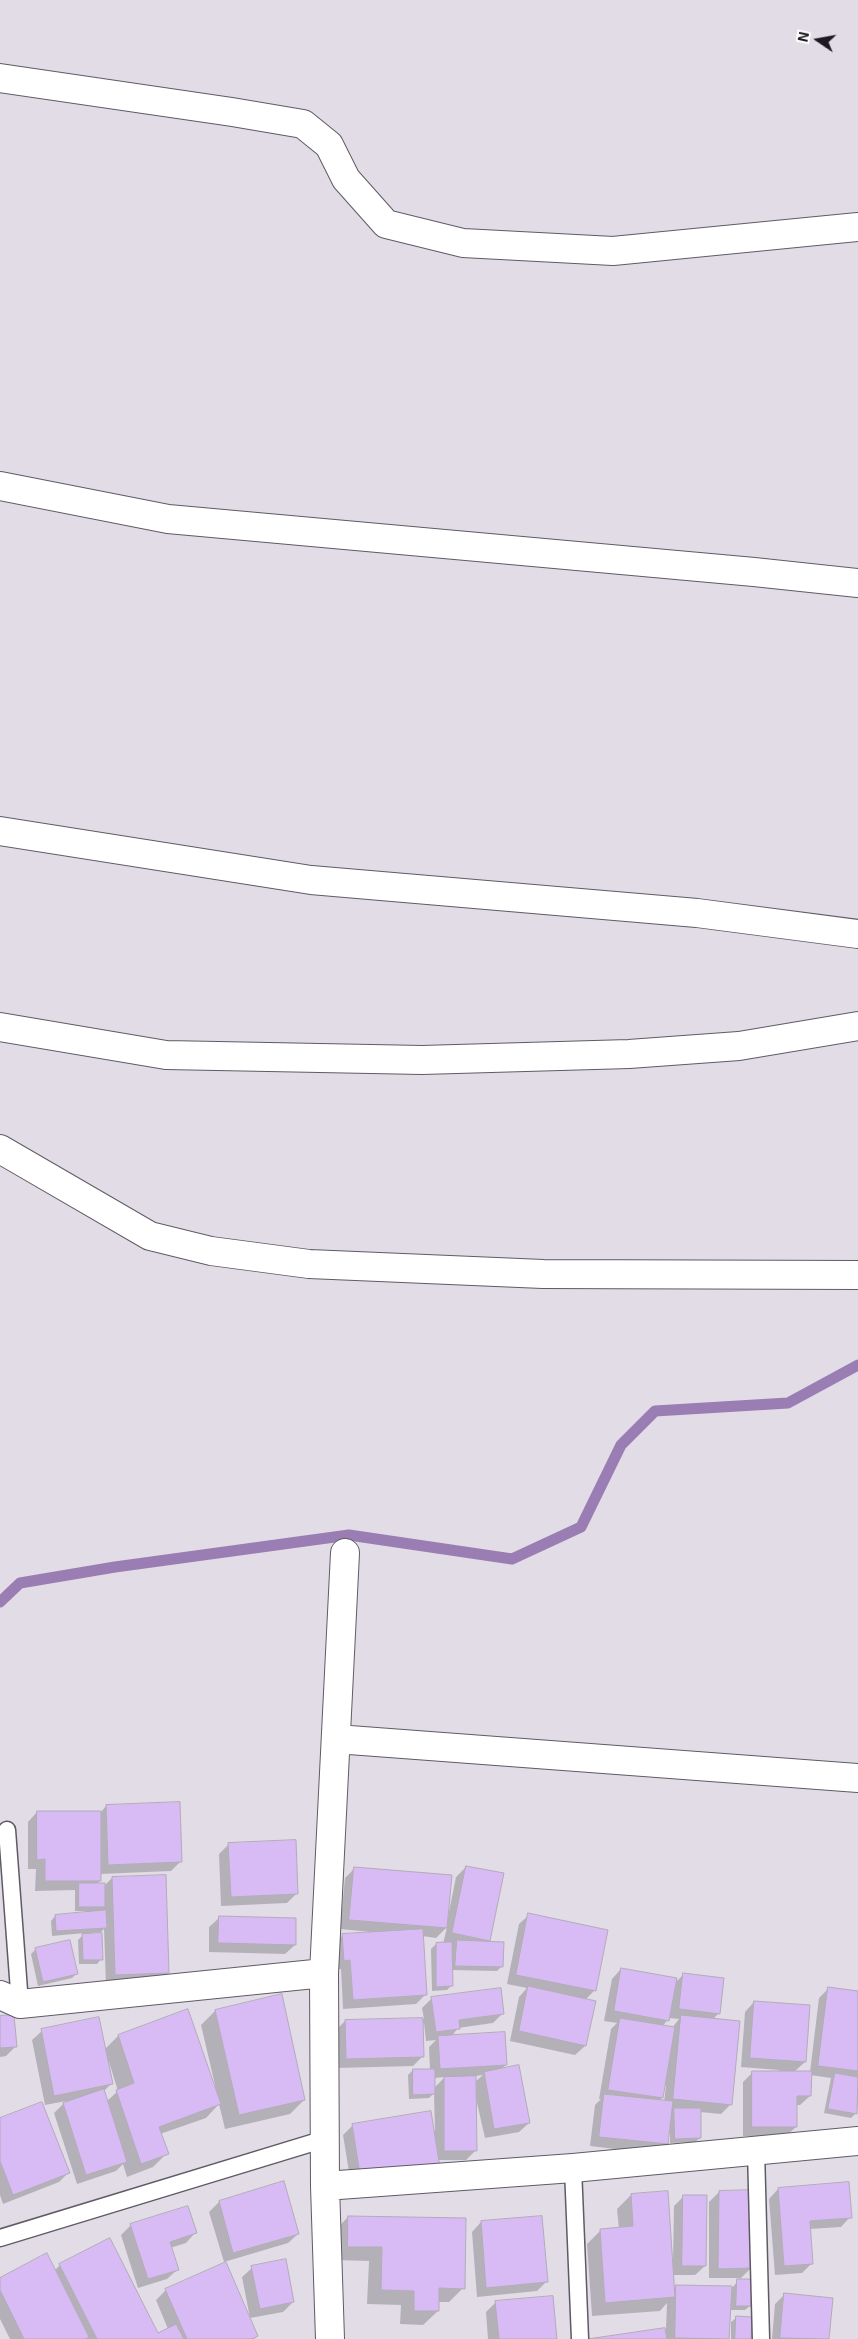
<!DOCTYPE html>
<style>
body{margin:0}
#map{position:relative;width:858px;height:2339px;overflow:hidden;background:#e2dce7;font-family:"Exo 2",sans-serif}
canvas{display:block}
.north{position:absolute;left:793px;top:15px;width:50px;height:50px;-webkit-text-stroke:4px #fff;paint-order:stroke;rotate:282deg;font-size:14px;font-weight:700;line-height:20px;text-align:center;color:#1c1a1f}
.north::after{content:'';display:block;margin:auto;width:18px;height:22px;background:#1c1a1f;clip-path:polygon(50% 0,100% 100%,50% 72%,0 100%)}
</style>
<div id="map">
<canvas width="858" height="2339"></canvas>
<div class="north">N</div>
</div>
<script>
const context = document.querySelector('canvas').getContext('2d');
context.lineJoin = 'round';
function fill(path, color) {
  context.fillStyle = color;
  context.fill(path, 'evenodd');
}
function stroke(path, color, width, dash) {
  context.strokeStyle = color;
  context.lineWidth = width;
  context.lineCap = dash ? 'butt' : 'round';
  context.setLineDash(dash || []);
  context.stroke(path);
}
fill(new Path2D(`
 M106 1806 181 1861 171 1871 100 1874V1881L96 1884 104 1886 112 1878 168 1973 158 1982 106 1984 104 1929 101 1932 90 1933 101 1959 97 1964H79L78 1940 85 1933 52 1936 51 1921 55 1916 87 1913V1911H75V1890L35 1891 36 1869H28V1822L37 1812H101Z
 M229 1844 297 1893 287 1903 221 1906 219 1854Z
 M466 1867 489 1940 487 1942 501 1967 497 1971 451 1970 452 1985 447 1990 432 1991 431 1949 436 1944H443L447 1927 436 1938 422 1936 426 1994 416 2004 343 2009 341 1969 335 1970 333 1945 343 1935 372 1932 340 1929 345 1878 355 1868 448 1917 456 1877Z
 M529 1915 594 1991 585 2000 594 2002 585 2046 575 2055 510 2041 519 1997 527 1988 507 1984 519 1924Z
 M219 1918 295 1945 285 1954 209 1952V1927Z
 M36 1949 77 1973 72 1978 38 1986 31 1954Z
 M621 1969 675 1983 684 1974 719 2013 713 2019 731 2104 721 2114 700 2112V2138L695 2142 670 2143V2127H669L667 2144 657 2154 590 2146 595 2105 601 2099H599L611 2029 617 2023 604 2021 612 1979ZM669 2018 679 2019 672 2028 662 2027ZM664 2086H666L664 2102 658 2101 662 2098Z
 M829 1988 858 1992V2102L856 2113 851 2118 824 2113 831 2078 810 2075V2096L800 2105H796V2127L786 2136H743V2082L753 2072H778L779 2070 741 2067 745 2012 754 2002 805 2062 794 2072H810L819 1998Z
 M432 1998 503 2013 493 2023 458 2028 451 2037 506 2065 500 2070 529 2123 519 2132 485 2138 475 2094 476 2150 466 2160H438L352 2190 343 2135 353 2125 435 2132 434 2093 429 2098 409 2099 408 2075 413 2070H430L429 2047 436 2040 426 2041 424 2023H422L423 2056 413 2066 336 2068 335 2031 345 2021 424 2019 422 2008ZM483 2075 475 2082V2076ZM445 2077 434 2088V2078Z
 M187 2011 213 2086 215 2085 201 2025 215 2011 304 2100 290 2114 225 2129 219 2104 206 2118 160 2134 167 2153 153 2167 127 2177 123 2164 116 2171 77 2184 54 2113 66 2101 45 2105 32 2040 42 2031 104 2050 118 2036ZM109 2062 118 2091 106 2102 103 2092 111 2084 107 2063Z
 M0 2017 16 2046 6 2056 0 2057Z
 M0 2119 68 2173 59 2182 3 2204 0 2195Z
 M283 2183 298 2234 288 2243 224 2262 209 2212 219 2202Z
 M778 2189 850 2217 841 2227 809 2229 812 2263 802 2273 775 2275 769 2199Z
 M719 2192 751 2268 739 2280 750 2306 745 2310H729L728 2339H595L666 2329 667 2303 660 2311 592 2316 587 2244 601 2230 619 2229 617 2209 631 2195 671 2261H673L674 2206 684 2196 705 2266 695 2275H672L673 2290 677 2286 733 2287 740 2278H709V2202Z
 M348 2217 463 2288 449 2302H438V2311L423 2325 400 2324 401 2305 367 2304 369 2261 334 2260V2231Z
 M481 2222 547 2281 537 2291 477 2297 472 2232Z
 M131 2225 195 2233 186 2243 170 2248 177 2270 167 2279 138 2288 121 2235Z
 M225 2264 257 2336 254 2339H10L0 2319V2279L54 2271 60 2265 157 2335 168 2329 156 2300 165 2291Z
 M252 2268 293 2302 283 2312 250 2318 242 2277Z
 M785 2294 832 2299 828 2339H772L775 2304Z
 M496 2302 556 2339H488L486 2312Z
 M736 2318 750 2339H731V2322Z`), '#0003');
stroke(new Path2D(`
 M0 1602 20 1583 115 1567 349 1535 512 1559 581 1527 621 1445 655 1411 788 1403 858 1365`), '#997db3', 11);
const building = new Path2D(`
 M180 1802 182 1862 108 1865 106 1805Z
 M37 1811H101V1881H45V1859L37 1860Z
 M296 1840 298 1894 231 1897 228 1843Z
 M466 1866 504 1873 490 1941 452 1933Z
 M354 1867 452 1875 447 1928 349 1920Z
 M166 1875 169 1973 115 1975 112 1877Z
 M79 1883H105V1907H79Z
 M106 1910 107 1928 56 1931 55 1915Z
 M528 1913 608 1930 596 1991 516 1975Z
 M219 1916 296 1918V1945L218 1943Z
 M423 1929 427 1995 353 2000 350 1960 344 1961 342 1934Z
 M102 1933 103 1960H83L82 1934Z
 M70 1940 78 1974 43 1982 35 1948Z
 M457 1940 504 1942 503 1967 455 1966Z
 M452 1942 453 1986 436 1987V1943Z
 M621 1968 677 1978 669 2021 614 2011Z
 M683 1973 724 1978 720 2014 679 2009Z
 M528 1986 596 2001 586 2046 519 2031Z
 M828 1987 858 1991V2071L818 2066Z
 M501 1988 504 2014 459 2020 460 2029 436 2032 431 1997Z
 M282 1994 305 2100 239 2115 215 2010Z
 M754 2001 810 2005 806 2062 750 2058Z
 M188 2009 221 2104 159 2127 169 2154 141 2164 116 2090 134 2083 118 2035Z
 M14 2015 17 2047 0 2048V2016Z
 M681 2015 740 2021 732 2105 673 2099Z
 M99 2017 113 2084 54 2096 41 2029Z
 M423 2018 424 2057 346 2059 345 2020Z
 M620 2018 675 2027 663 2098 608 2090Z
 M505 2032 507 2065 440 2069 438 2036Z
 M519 2065 530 2123 494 2129 484 2072Z
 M413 2069H435V2094L413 2095Z
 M752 2071H812L811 2096H797V2127H752Z
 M835 2073 858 2077 857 2114 828 2109Z
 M476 2076 477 2151H444V2077Z
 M104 2089 127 2162 86 2175 63 2103Z
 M604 2094 673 2101 668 2144 599 2137Z
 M42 2102 70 2173 13 2195 0 2161V2118Z
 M674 2108H701V2138L675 2139Z
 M431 2111 440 2168 361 2181 352 2124Z
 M284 2181 299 2234 233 2253 219 2201Z
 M849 2182 852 2218 810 2221 813 2264 784 2266 778 2188Z
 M752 2190V2268L718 2269 719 2191Z
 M668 2191 675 2297 605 2303 600 2229 633 2226 631 2194Z
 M683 2195H707L706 2266H682Z
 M188 2206 197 2233 170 2242 179 2270 148 2279 130 2224Z
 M348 2216 466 2218 465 2289 439 2288V2311H414V2291L381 2290 382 2247H348Z
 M542 2216 548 2282 486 2288 481 2221Z
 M110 2238 158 2333 176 2324 184 2339H97L59 2264Z
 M47 2253 89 2337 86 2339H24L0 2290V2278Z
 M286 2259 294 2302 260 2309 251 2266Z
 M226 2262 258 2336 252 2339H187L165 2289Z
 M737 2279H752L751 2306H736Z
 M676 2285 732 2286 729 2339 675 2338Z
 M784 2293 833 2298 829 2339 780 2338Z
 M553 2296 557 2339H499L495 2301Z
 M736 2316 752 2317 751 2339H735Z
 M665 2328 667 2339H588Z`);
fill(building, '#d8baf5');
stroke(building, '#b1acb7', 1);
const lane = new Path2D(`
 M7 1830 20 2004
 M756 2150 761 2339
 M573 2168 580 2339
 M0 2238 325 2139`);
const street = new Path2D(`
 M0 78 232 112 303 124 329 145 346 179 386 224 463 243 613 251 858 227
 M0 486 168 519 754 572 858 583
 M0 831 311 880 697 913 858 934
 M0 1027 166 1055 422 1060 629 1054 739 1046 858 1026
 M0 1149 150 1236 211 1251 309 1264 543 1274 858 1275
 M336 1739 858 1778
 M0 1995 20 2004 324 1973
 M325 2186 573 2168 858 2141
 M330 2339 325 2186 324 1973 345 1553`);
stroke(lane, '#5f5b64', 19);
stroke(street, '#5f5b64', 30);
stroke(lane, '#fff', 16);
stroke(street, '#fff', 28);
</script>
